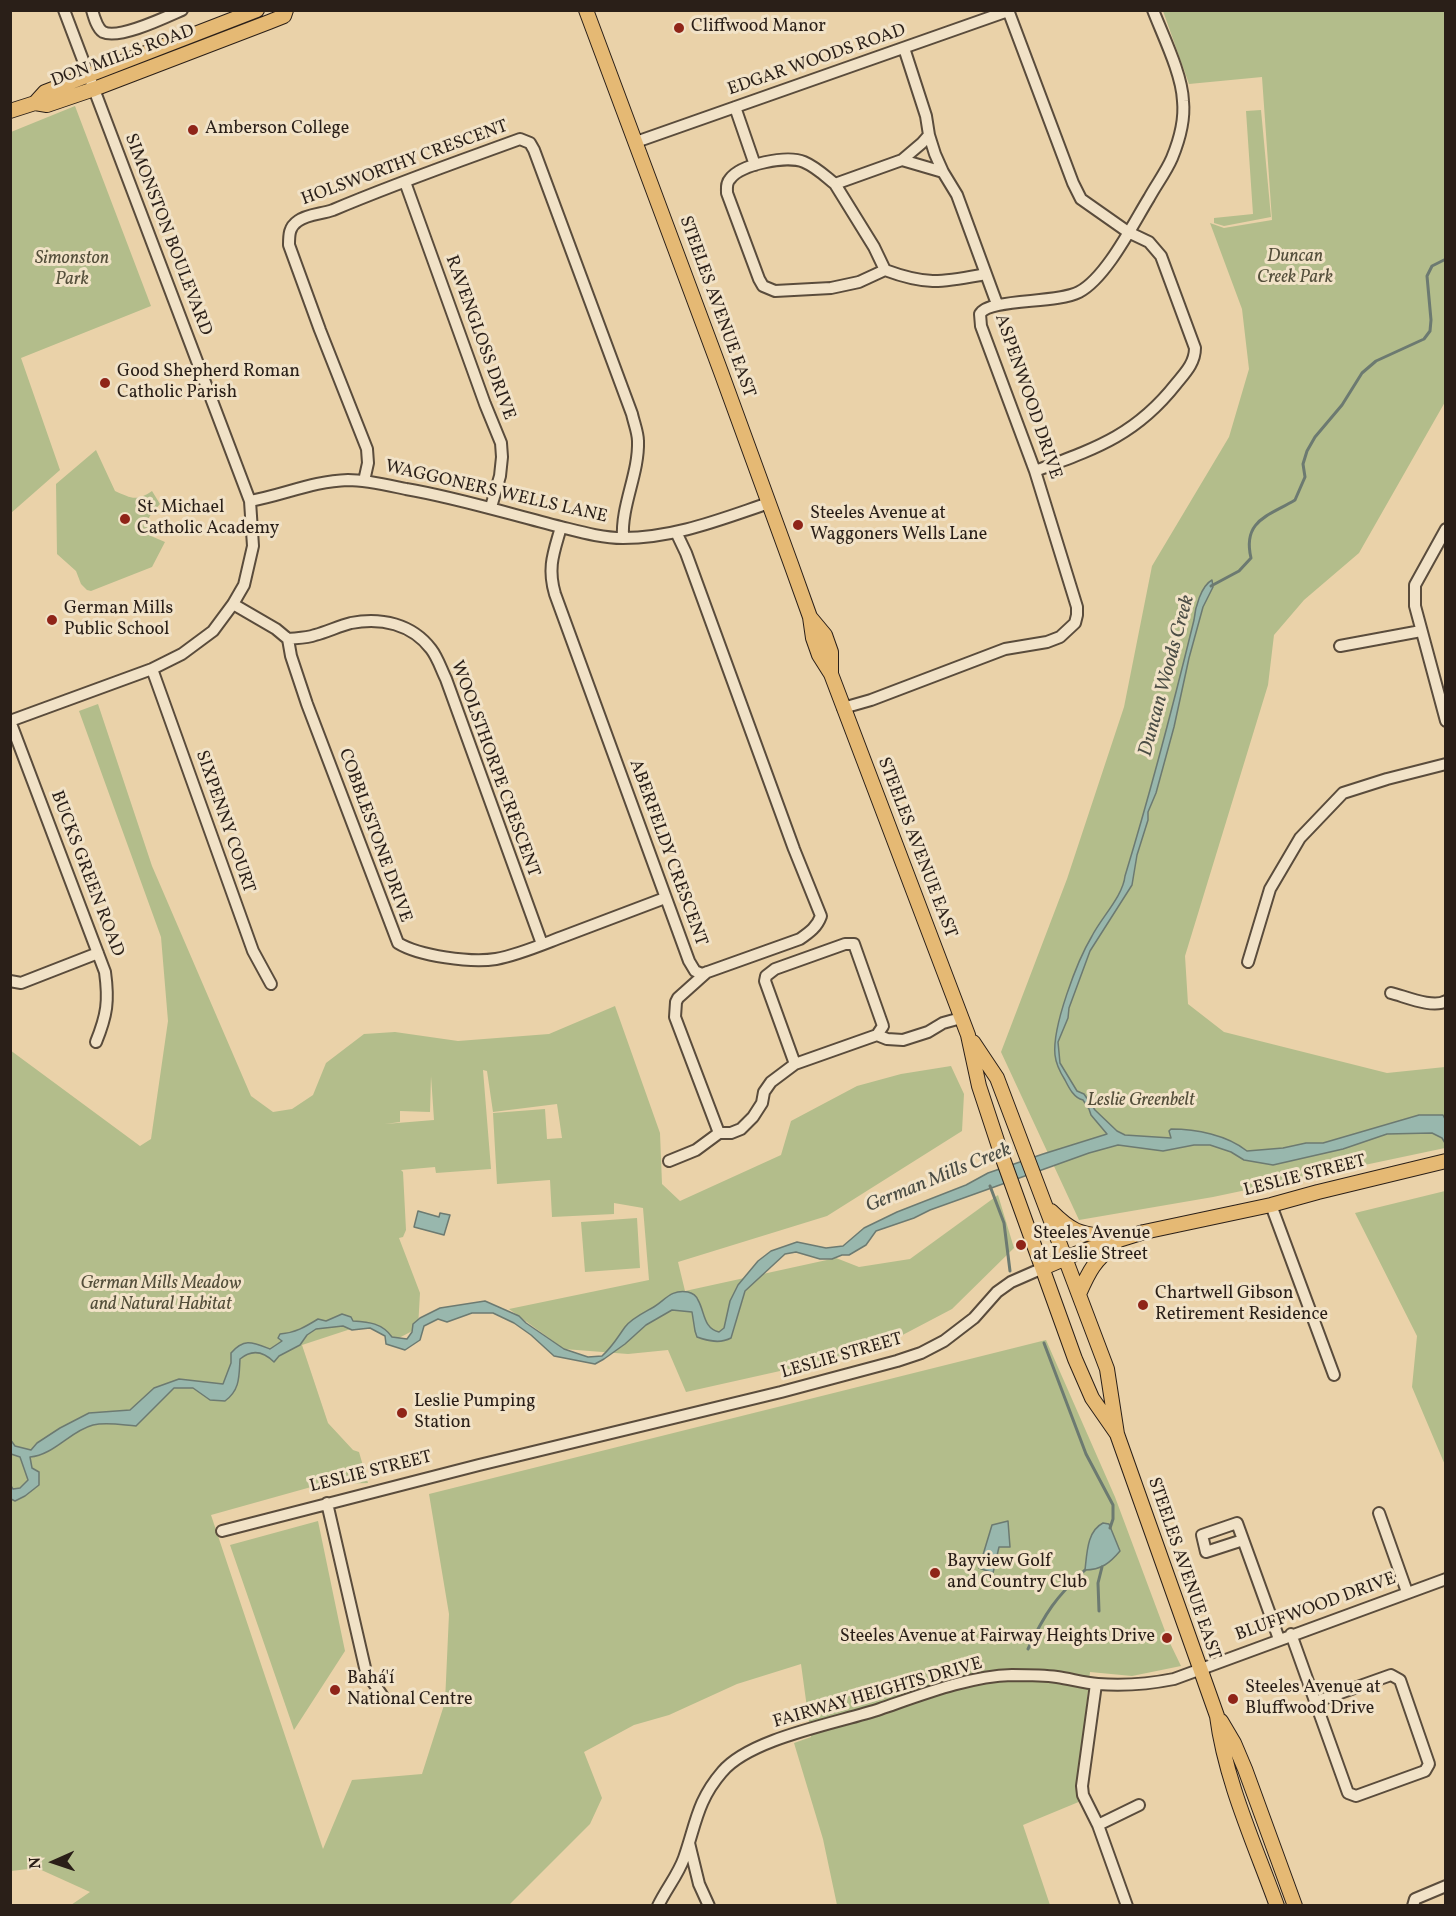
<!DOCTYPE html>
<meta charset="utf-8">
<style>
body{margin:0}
#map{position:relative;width:1456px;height:1916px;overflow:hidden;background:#ead2a9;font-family:Vollkorn,serif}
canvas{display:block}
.frame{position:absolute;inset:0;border:12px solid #2a1f18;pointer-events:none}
.north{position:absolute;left:24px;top:1832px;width:60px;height:60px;-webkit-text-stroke:4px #f1e2c7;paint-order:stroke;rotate:267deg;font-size:16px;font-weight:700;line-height:24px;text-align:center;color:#2a1f18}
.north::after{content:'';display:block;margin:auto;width:21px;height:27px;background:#2a1f18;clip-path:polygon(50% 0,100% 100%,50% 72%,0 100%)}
</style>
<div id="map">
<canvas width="1456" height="1916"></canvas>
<div class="frame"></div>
<div class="north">N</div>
</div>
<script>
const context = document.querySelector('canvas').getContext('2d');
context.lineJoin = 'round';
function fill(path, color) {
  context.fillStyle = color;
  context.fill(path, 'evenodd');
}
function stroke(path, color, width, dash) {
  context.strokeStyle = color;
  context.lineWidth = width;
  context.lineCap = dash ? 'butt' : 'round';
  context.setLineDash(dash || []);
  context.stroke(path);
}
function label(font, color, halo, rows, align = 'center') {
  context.font = font + ' Vollkorn,serif';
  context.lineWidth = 6;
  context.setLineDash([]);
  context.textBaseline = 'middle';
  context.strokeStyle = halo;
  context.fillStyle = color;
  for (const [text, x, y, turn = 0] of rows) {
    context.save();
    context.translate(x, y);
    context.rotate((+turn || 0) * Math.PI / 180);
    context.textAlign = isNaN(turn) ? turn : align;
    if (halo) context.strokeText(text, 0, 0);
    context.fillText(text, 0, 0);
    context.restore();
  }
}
fill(new Path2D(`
 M1163 11H1445V402L1359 553 1304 600 1274 635 1268 685 1185 956 1188 1004 1224 1032 1387 1073 1445 1067V1148L1213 1197 1079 1220 1001 1052 1067 879 1124 707 1152 566 1229 437 1249 369 1242 309 1210 223 1224 228 1272 220 1262 77 1189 84Z
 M75 106 151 306 21 358 60 470 11 513V132Z
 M1261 110 1271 217 1224 226 1214 223V218L1253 214 1246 111Z
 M96 450 115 491C131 498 136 502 152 491L160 504C149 516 144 520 151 536L165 542 152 567 91 591 87 590 81 584 76 571 57 554 56 484Z
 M98 704 152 866 251 1096 273 1112 292 1109 313 1095 326 1063 364 1034 395 1032 458 1041 549 1034 615 1006 660 1133 662 1184 680 1201 781 1155 791 1121 857 1086 901 1074 951 1066 964 1094 962 1131 827 1216 678 1262 685 1291 836 1258 859 1267 910 1259 998 1195 1014 1248 952 1309 874 1350 686 1392 668 1350 628 1354 564 1349 509 1309 649 1280 643 1208 614 1203V1214L552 1217 550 1180 497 1184 493 1113 545 1109 547 1139 562 1138 557 1104 493 1112 487 1071 483 1070 491 1169 436 1173 435 1167 401 1170 403 1172 406 1230 403 1237 399 1238 420 1293 418 1328 395 1340 369 1323 302 1345 328 1423 353 1450 359 1452 368 1483 336 1484 329 1482 211 1515 323 1849 352 1780 422 1774 445 1702 449 1614 429 1494 1046 1340 1115 1497 1168 1639 1181 1666 1132 1676 1090 1672 1078 1784 1081 1801 1023 1825 1050 1905H837L823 1839 794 1743 811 1737 801 1664 737 1684 669 1715 634 1725 584 1752 602 1798 590 1824 509 1905H71L90 1892 37 1868 11 1871 10 1050 140 1146 151 1139 168 1021 161 937 79 711ZM431 1076 434 1120 385 1124 400 1122V1111L430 1112Z
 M1445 1191H1446L1445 1465 1412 1387 1417 1336 1355 1213Z
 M637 1218 640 1268 585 1272 581 1222Z
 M318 1521 345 1651 294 1730 230 1545Z`), '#b3bd8b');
const water = new Path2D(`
 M1212 580 1213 587 1203 607 1189 658 1174 727 1156 793 1148 812V820L1137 855 1132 885 1090 951 1069 1008 1068 1018 1058 1042 1060 1063 1077 1091 1084 1094 1095 1110 1117 1131 1125 1135 1171 1138 1169 1131 1171 1129C1196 1129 1227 1135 1247 1151L1283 1148 1306 1143H1323L1419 1115H1443L1445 1119V1143L1442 1138 1432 1133 1387 1134 1343 1149 1273 1165 1244 1160 1231 1152 1210 1145H1194L1163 1151 1118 1145 1089 1153 930 1210 914 1218 876 1231 866 1245 849 1255H842L832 1259H820L796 1252 785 1254 745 1291 731 1338C720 1344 708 1341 697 1337L695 1331 692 1312 672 1310 646 1325 625 1344 604 1359 595 1364 554 1356 531 1335 514 1323 493 1313H472L447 1322 438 1319 424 1326 420 1340 405 1350 386 1344 385 1336 370 1328 352 1330 343 1326 316 1329 307 1335 300 1345 279 1356 274 1362C263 1351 252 1349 240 1359 239 1377 240 1390 225 1401L210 1400 193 1388H174L136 1426C122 1425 107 1422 93 1425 70 1431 54 1455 30 1457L32 1468 39 1472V1485L25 1496 15 1501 11 1499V1486L13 1489 20 1488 28 1480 20 1457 11 1454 10 1439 15 1446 31 1450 37 1443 60 1428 89 1413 130 1410 154 1388 179 1379 223 1384 231 1363V1353C244 1338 252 1342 270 1349L282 1341 278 1338 280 1334C295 1333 305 1327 318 1319L326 1321 342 1314 351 1317 353 1321C369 1322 382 1323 392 1337L407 1339 412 1332 413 1324 420 1318 440 1308 485 1301 519 1316 526 1323 564 1349 588 1357 602 1356C613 1346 617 1338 625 1327 631 1319 643 1313 652 1308 665 1301 670 1289 688 1292 692 1293 696 1295 698 1300 705 1312 703 1328 719 1332L724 1328 730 1301 738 1285 758 1261 771 1251 797 1242 826 1248 843 1246 864 1228 897 1212 966 1185 988 1173 1043 1154 1107 1134 1091 1115 1089 1109 1083 1100C1074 1098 1069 1088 1065 1080 1060 1072 1056 1065 1055 1055 1052 1027 1077 961 1092 936 1101 918 1123 896 1125 876 1151 791 1173 706 1194 620 1195 608 1201 586 1212 580Z
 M418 1211 439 1217 440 1213 450 1215 444 1235 414 1227Z
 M1008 1521 1010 1547H999L993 1573 979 1568 992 1525Z
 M1103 1523 1109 1524 1120 1551C1110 1563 1101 1570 1085 1570 1087 1553 1087 1531 1103 1523Z`);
fill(water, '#98b7ad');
stroke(water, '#6c7a71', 1.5);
stroke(new Path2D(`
 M1211 586 1239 571 1251 558C1242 520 1269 516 1295 500L1305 477 1303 464 1307 451 1315 437 1342 405 1362 373 1376 361 1424 339 1430 331 1431 320 1427 276 1432 266 1446 259
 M990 1186 1004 1223 1010 1271
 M1044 1343 1086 1454 1113 1505V1519L1110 1528
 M1099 1611 1098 1583 1102 1567
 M1028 1649C1045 1613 1056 1597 1085 1570`), '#6c7a71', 3);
const minor = new Path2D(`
 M92 10C94 17 97 28 103 32 119 40 166 17 182 10
 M1008 10 1073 183 1081 199 1128 232 1149 242 1161 256 1195 348C1195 363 1185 373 1176 384 1135 436 1094 449 1035 471
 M904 48 926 116 929 135 935 154 943 172 957 195 997 304
 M735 107 755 165
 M929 135 922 143 902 160 835 184C825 176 816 167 804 162 787 155 741 164 730 179 726 183 727 188 727 193L759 279 763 286 775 291 831 288 859 282 885 270C928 286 942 282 986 274
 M636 142 1008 11
 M902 160 943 172
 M405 182 485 404 501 443 502 457 500 476 491 507
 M835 184 874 247 885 270
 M364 481 368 463 367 449 320 330 289 245C289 235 289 227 298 221 307 214 322 214 333 210 394 184 457 162 520 139L530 143 534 150 632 414C634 423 638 433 638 441 639 474 621 505 623 538
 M250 501C284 495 313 481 348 480 367 480 387 485 406 489 459 498 509 514 561 527 581 532 602 538 623 538 675 538 721 519 769 503
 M561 527C554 552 547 567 555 594L689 961 695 971 702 974 800 939C810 932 817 927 821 916L794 849 686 553 676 532
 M1446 529 1415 585V606L1446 721
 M233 604 276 629 288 639 291 656 307 704 398 943C419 956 471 963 496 959 518 955 541 945 562 937 596 924 630 911 665 898
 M288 639C297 638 307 638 315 635 327 632 339 626 351 623 381 617 412 624 431 649 438 658 441 669 446 679L542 944
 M1340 646 1421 631
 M152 669 253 951 271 984
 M843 708 871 700 1005 649 1047 642 1060 637 1075 623 1077 615V607L1035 471 981 326 980 314C989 298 1056 304 1079 292 1106 278 1133 224 1149 198 1156 185 1166 172 1172 158 1179 141 1185 120 1183 101 1182 74 1163 36 1153 10
 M10 721 152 669 182 654 213 631 233 604 244 585 253 546 250 501 64 10
 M10 721 105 972C109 1001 107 1015 96 1042
 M1248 962 1270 889 1300 838 1343 793 1387 779 1446 764
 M707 972 678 998 676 1002 675 1017 719 1133
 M10 981 21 983 98 953
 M1391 993C1404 996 1433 1009 1446 1001
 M795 1064 765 981 766 976 775 969 845 944H854L883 1026 877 1035
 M669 1161 696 1150 719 1133H731L741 1129 753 1117 762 1103 764 1092 771 1082 795 1064 877 1035 887 1039 903 1040 928 1032 943 1023 961 1018
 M1271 1205 1334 1375
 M327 1503 366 1672 384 1698
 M1379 1513 1407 1592
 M222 1531 479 1465 781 1392 897 1361 921 1353 944 1341 974 1318 997 1292 1011 1282 1043 1268
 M1243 1540 1206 1552 1202 1535 1237 1523 1279 1639
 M1291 1634C1310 1687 1329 1740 1348 1793L1356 1796 1425 1771 1429 1764 1400 1680 1391 1675 1315 1702
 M1096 1684 1082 1786 1083 1795 1098 1825 1127 1906
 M1098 1825 1139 1805
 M689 1843 699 1884 709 1906
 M658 1906C666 1889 678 1875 684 1858 696 1824 697 1801 722 1772 750 1738 838 1723 880 1709 921 1695 969 1676 1012 1675 1027 1675 1043 1675 1057 1677 1071 1679 1084 1683 1098 1684 1124 1686 1149 1684 1174 1679L1446 1579
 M1413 1906 1415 1899 1446 1886`);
const major = new Path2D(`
 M586 10 721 372 791 564 810 617 813 638 819 655 831 674 968 1035 979 1086 1003 1159 1075 1359 1092 1398 1117 1434
 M35 103 47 105 94 89 269 22 284 16 286 10
 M10 111 35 103 45 92 257 10
 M810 617 825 635 831 652V674
 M973 1042 997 1078 1107 1369 1117 1434 1217 1716C1225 1780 1255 1845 1277 1906
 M1051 1211C1076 1236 1082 1233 1116 1238
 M1043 1268 1080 1252 1144 1232 1271 1205 1318 1192 1446 1161
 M1079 1294C1090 1269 1094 1262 1115 1244
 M1221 1721 1234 1743 1245 1769 1295 1906`);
stroke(minor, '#5a4c3c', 14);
stroke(major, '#2a1f18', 16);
stroke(minor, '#f1e2c7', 10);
stroke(major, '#e5b974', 14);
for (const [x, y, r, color] of [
 [679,28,6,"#8f2418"],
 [193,130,6,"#8f2418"],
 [105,383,6,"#8f2418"],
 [125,519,6,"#8f2418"],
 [798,525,6,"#8f2418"],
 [52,620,6,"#8f2418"],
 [1021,1245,6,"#8f2418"],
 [1143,1305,6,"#8f2418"],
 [402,1413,6,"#8f2418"],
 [935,1573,6,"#8f2418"],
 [1167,1638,6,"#8f2418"],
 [335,1690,6,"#8f2418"],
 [1233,1699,6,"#8f2418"]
]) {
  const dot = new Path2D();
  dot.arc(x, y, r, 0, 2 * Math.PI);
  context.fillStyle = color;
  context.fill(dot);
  stroke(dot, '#f1e2c7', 2);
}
label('18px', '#2a1f18', '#f1e2c7', [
 ["Cliffwood Manor",691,28],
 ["Amberson College",205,130],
 ["Good Shepherd Roman",117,373],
 ["Catholic Parish",117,394],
 ["St. Michael",137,509],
 ["Catholic Academy",137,530],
 ["Steeles Avenue at",810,515],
 ["Waggoners Wells Lane",810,536],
 ["German Mills",64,610],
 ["Public School",64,631],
 ["Steeles Avenue",1033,1235],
 ["at Leslie Street",1033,1256],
 ["Chartwell Gibson",1155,1295],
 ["Retirement Residence",1155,1316],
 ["Leslie Pumping",414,1403],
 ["Station",414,1424],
 ["Bayview Golf",947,1563],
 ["and Country Club",947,1584],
 ["Steeles Avenue at Fairway Heights Drive",1155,1638,"right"],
 ["Bahá'í",347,1680],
 ["National Centre",347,1701],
 ["Steeles Avenue at",1245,1689],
 ["Bluffwood Drive",1245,1710]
], 'left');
label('18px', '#2a1f18', '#f1e2c7', [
 ["DON MILLS ROAD",123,57,-20],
 ["EDGAR WOODS ROAD",817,61,-19],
 ["HOLSWORTHY CRESCENT",405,164,-20],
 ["SIMONSTON BOULEVARD",167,235,69],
 ["STEELES AVENUE EAST",716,307,70],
 ["RAVENGLOSS DRIVE",479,338,70],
 ["ASPENWOOD DRIVE",1027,397,71],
 ["WAGGONERS WELLS LANE",496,493,13],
 ["WOOLSTHORPE CRESCENT",494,769,70],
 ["SIXPENNY COURT",224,822,71],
 ["COBBLESTONE DRIVE",374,836,70],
 ["STEELES AVENUE EAST",916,848,69],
 ["ABERFELDY CRESCENT",667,853,70],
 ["BUCKS GREEN ROAD",86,874,69],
 ["LESLIE STREET",1305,1177,-14],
 ["LESLIE STREET",842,1357,-16],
 ["LESLIE STREET",371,1473,-14],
 ["STEELES AVENUE EAST",1183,1569,71],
 ["BLUFFWOOD DRIVE",1316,1608,-20],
 ["FAIRWAY HEIGHTS DRIVE",878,1694,-16]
]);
label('italic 18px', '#534e3a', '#f1e2c7', [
 ["Duncan",1295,258],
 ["Creek Park",1295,279],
 ["Simonston",72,260],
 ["Park",72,281],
 ["Leslie Greenbelt",1141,1102],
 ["German Mills Meadow",161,1285],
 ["and Natural Habitat",161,1306]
]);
label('italic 20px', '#4b4d45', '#f1e2c7', [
 ["Duncan Woods Creek",1168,676,-75],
 ["German Mills Creek",939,1179,-22]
]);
</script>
